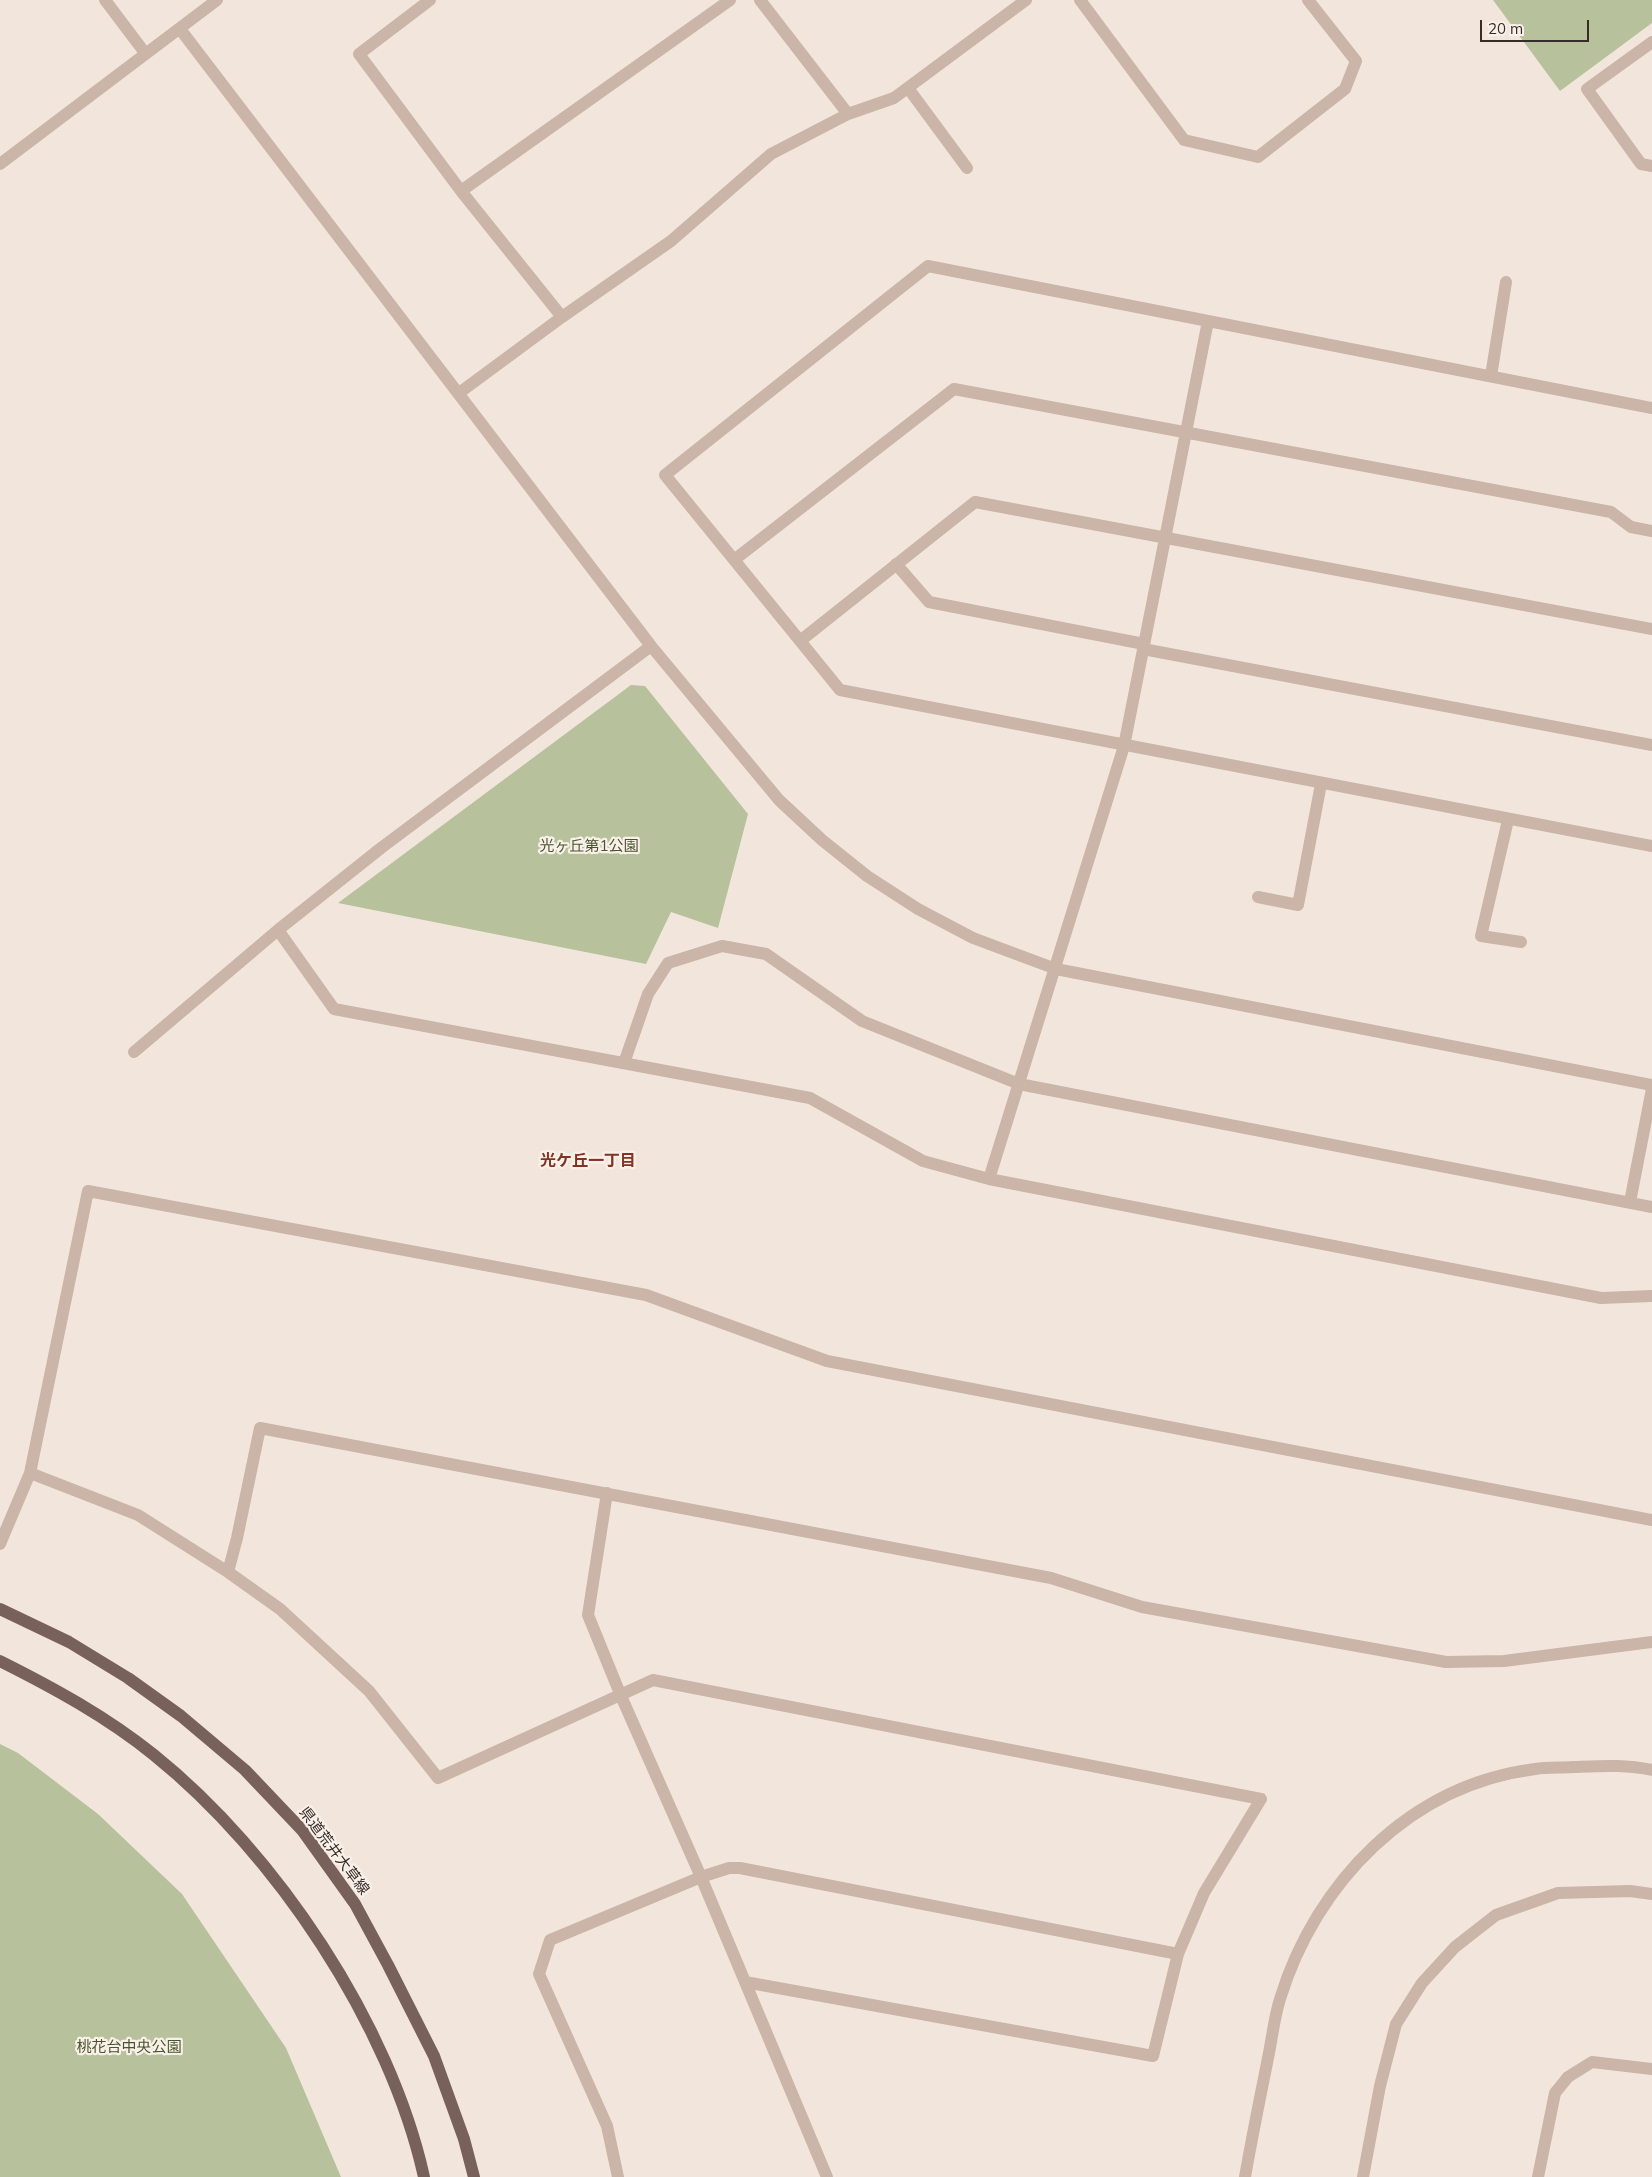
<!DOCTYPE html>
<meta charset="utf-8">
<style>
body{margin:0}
#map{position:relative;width:1652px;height:2177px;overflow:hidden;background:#f2e6dc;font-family:Mulish,sans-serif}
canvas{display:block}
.scale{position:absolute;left:1480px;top:20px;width:109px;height:22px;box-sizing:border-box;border:2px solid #372c28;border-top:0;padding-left:6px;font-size:15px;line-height:18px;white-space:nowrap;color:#372c28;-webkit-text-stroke:4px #f9f0e9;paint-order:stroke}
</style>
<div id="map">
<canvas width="1652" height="2177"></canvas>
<div class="scale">20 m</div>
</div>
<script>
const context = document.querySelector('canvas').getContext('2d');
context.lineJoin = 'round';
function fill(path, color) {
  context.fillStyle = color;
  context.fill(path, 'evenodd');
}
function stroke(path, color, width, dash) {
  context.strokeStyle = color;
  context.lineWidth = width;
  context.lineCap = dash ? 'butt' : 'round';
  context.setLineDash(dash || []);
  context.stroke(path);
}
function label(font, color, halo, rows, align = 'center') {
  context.font = font + ' Mulish,"Noto Sans JP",sans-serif';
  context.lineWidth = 4.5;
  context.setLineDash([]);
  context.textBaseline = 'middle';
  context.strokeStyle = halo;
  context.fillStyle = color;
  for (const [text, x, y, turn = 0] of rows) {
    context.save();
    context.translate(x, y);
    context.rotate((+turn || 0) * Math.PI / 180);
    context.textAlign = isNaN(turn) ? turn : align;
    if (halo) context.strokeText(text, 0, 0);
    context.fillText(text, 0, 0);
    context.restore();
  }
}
fill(new Path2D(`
 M1493 0H1652V23L1560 91Z
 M631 685 645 686 748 814 718 928 671 912 646 964 338 903Z
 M0 1744 18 1753 98 1814 182 1894 286 2048 341 2177H0Z`), '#b7c19c');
stroke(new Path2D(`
 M105 0 145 53
 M430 0 359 54 461 191 562 317
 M760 0 848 114
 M1080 0 1184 140 1258 157 1345 89 1356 61 1308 0
 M180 29 651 646 779 800 822 840 867 876 918 909 973 938 1056 969 1652 1085
 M1652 42 1587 89 1641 164 1652 166
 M908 88 967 168
 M0 164 217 0
 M461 191 730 0
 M1491 376 1506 282
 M459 393 562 317 671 241 771 154 848 114 894 98 1026 0
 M1652 408 928 266 665 475 840 690 1652 846
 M734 560 954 389 1611 512 1631 527 1652 531
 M896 564 929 602 1144 644
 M800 641 975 502 1652 629
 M1143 649 1652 745
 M1508 820 1481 936 1521 942
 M1258 897 1298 905 1321 784
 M278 930 334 1009 810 1098 923 1161 989 1179 1601 1298 1652 1296
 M134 1052 278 930 381 848 651 646
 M624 1063 648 994 668 963 722 946 766 954 862 1021 1019 1084 1652 1207
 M989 1179 1124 746 1208 321
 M1630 1202 1652 1089
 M30 1473 138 1515 228 1572 280 1609 369 1691 438 1778 653 1680 1261 1799 1204 1893 1178 1954 1153 2056 745 1982
 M607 1493 588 1615 621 1696 701 1877 827 2177
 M0 1544 30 1473 88 1191 646 1295 827 1361 1652 1520
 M228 1572 237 1538 260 1428 1051 1578 1142 1607 1446 1662 1504 1661 1652 1642
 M618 2177 607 2126 539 1974 550 1940 701 1877 729 1868H740L1178 1954
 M1245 2177C1252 2137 1260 2098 1268 2058 1272 2039 1274 2018 1280 1999 1316 1882 1410 1785 1535 1769 1547 1767 1560 1768 1573 1767 1599 1766 1626 1764 1652 1770
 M1363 2177 1380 2086 1396 2024 1422 1983 1455 1947 1496 1915 1558 1893 1630 1891 1652 1894
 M1538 2177 1555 2093 1568 2077 1592 2062 1652 2069`), '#cab5a8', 12);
stroke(new Path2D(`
 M0 1609 69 1642 128 1678 181 1716 245 1770 302 1830 355 1904 388 1965 434 2056 464 2139 474 2177
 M0 1661C54 1688 107 1717 154 1755 276 1853 390 2024 424 2177`), '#78615a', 12);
label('15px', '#49552c', '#f9f0e9', [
 ["光ヶ丘第1公園",589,846],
 ["桃花台中央公園",129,2047]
]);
label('15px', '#372c28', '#f9f0e9', [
 ["県道荒井大草線",334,1851,53]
]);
label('bold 16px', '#843222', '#f9f0e9', [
 ["光ケ丘一丁目",588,1161]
]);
</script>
